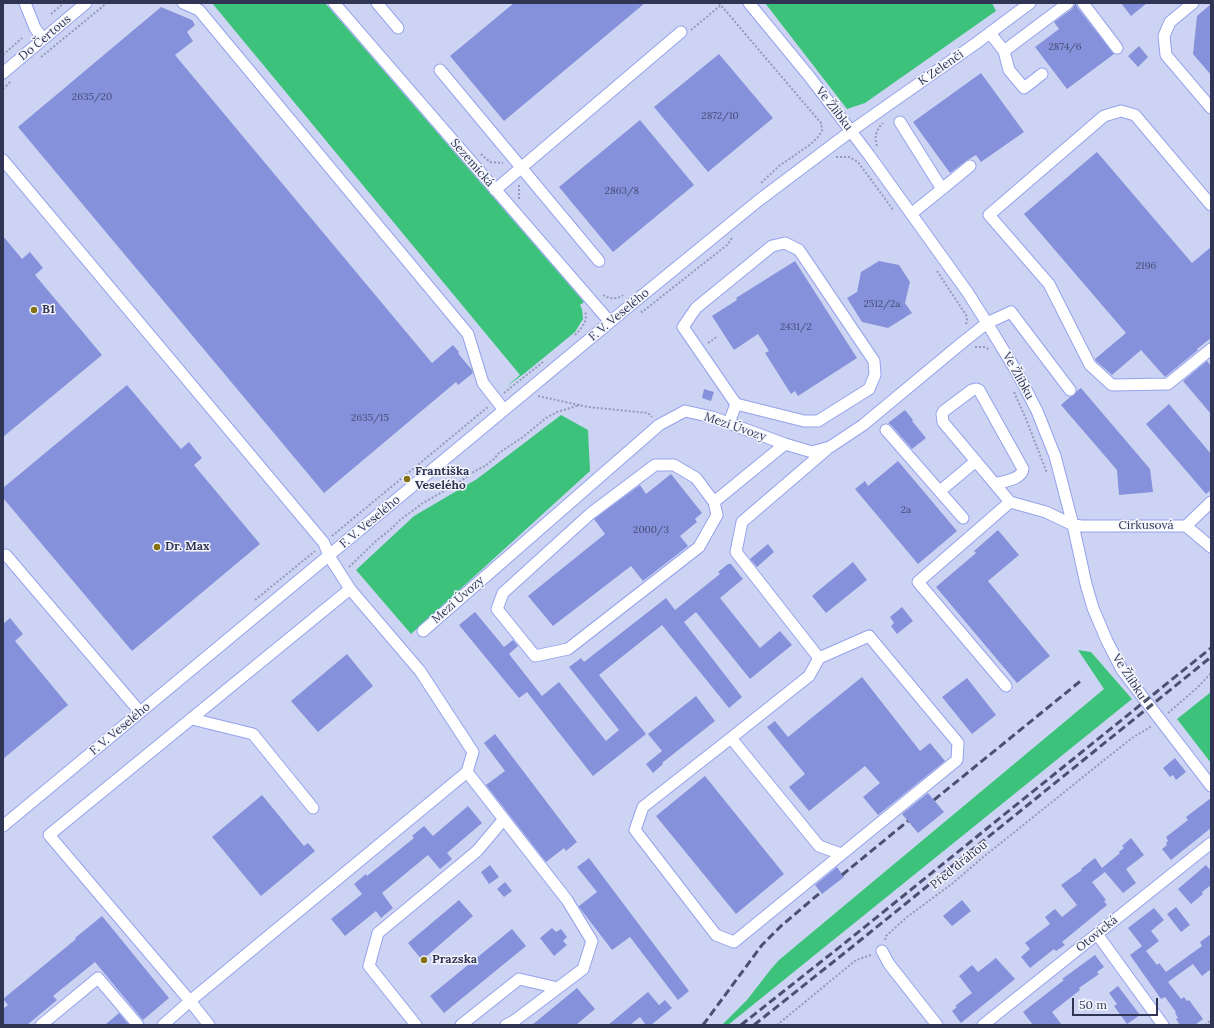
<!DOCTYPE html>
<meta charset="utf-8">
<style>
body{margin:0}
#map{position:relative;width:1214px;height:1028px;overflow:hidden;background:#cdd4f3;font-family:Lora,serif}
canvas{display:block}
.frame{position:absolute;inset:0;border:4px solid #303554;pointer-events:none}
.scale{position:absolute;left:1072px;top:998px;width:86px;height:18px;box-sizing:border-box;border:2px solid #303554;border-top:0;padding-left:5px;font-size:12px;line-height:14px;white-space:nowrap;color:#303554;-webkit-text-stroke:3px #f4f6fe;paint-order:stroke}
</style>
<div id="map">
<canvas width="1214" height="1028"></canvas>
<div class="frame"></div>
<div class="scale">50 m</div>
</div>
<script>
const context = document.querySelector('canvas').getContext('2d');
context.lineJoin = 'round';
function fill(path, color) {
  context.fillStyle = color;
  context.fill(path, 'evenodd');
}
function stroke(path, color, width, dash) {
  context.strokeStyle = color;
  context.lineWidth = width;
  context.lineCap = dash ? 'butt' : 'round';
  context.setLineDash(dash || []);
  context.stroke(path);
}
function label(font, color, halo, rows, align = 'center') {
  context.font = font + ' Lora,serif';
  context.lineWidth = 3;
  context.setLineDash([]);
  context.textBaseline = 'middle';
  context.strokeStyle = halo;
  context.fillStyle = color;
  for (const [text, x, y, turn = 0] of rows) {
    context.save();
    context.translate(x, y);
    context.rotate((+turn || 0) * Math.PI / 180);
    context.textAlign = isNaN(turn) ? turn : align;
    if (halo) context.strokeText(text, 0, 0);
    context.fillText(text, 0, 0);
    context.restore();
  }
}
fill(new Path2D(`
 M212 3H325L584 302 580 305 582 309 583 319 575 332 525 373 506 387 520 375Z
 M765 3H992L996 11 865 103 847 109Z
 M561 415 588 430 590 471 411 634 356 570 414 516 477 479Z
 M1078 650 1091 652 1132 699 728 1025H722L747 1000 771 969 779 960 1104 689Z
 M1211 692V763L1177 719Z`), '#3dc27c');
fill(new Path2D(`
 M514 3H645L504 121 450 56Z
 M1076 3 1077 7 1114 54 1067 89 1035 47 1059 29 1054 22 1072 9Z
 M1121 3H1147L1131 16Z
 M1211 4V75L1193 54 1197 16Z
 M161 7 192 20 195 25 187 32 193 41 175 55 432 363 453 345 459 352 458 353 461 357 472 370 473 373 458 385 456 382 324 493 18 127Z
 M1139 46 1148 57 1138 67 1128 56Z
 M719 54 773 118 708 172 654 107Z
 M981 73 1024 132 981 162 976 155 966 161 950 173 913 122Z
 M640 120 694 185 613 252 559 187Z
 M1097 152 1192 263 1211 247V338L1197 349 1198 350 1165 377 1141 350 1112 375 1096 361 1095 359 1126 333 1024 214Z
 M3 236 22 259 30 252 43 268 35 275 102 355 3 437Z
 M795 261 857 358 798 396 795 391 791 394 765 353 769 351 758 334 734 350 712 316 737 300 736 298Z
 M879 261 899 265 910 282 905 303 912 313 888 328 862 322 847 298 857 292 861 272Z
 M1207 361 1211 366V414L1183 381Z
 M127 385 181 449 189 442 202 458 194 465 260 544 132 651 3 498V488Z
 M1081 388 1150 469 1153 492 1119 495 1117 470 1061 405 1070 397 1074 395 1077 391Z
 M704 389 714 392 711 401 702 398Z
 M1169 404 1211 454V490L1206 494 1146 424Z
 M905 410 913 420 912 421 926 438 912 449 891 425 888 423Z
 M898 461 957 531 918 564 855 489 865 481 868 486Z
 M671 474 702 513 695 519 697 522 680 536 688 546 643 581 631 566 553 626 528 596 605 534 594 519 640 485 646 494Z
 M998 530 1019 555 988 581 1050 656 1017 683 936 587 976 553 974 551Z
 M768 544 774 552 757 567 750 559Z
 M853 562 867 580 826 613 812 596Z
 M728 564H731L743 579 720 598 760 648 780 631 792 645 750 679 696 612 684 622 742 697 729 708 662 625 599 675 646 734 593 776 527 692 519 698 459 625 475 612 504 647 513 640 518 646 509 654 542 696 559 682 606 741 619 730 569 667 581 658 584 662 666 598 675 610 720 574 718 572Z
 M902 607 913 621 897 634 891 626 894 623 890 617Z
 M10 618 23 634 15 641 68 705 3 759V624Z
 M347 654 373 686 318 732 291 701Z
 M862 677 920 751 930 743 945 761 878 815 863 797 880 783 865 766 809 811 789 787 805 774 767 727 775 721 788 737Z
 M967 678 996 715 972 734 942 697Z
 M696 696 715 721 662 763 663 764 653 773 646 764 662 751 648 734Z
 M495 734 577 842 566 851 564 848 546 862 486 785 505 771 484 743Z
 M1175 758 1186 772 1176 780 1173 775 1170 777 1163 768Z
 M705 776 784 874 736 914 656 816Z
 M928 793 944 812 918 833 902 814Z
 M262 795 304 846 308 843 315 851 261 896 218 844 212 837Z
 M1211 798V828L1171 860 1162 849 1167 845 1166 843 1168 841 1166 837 1188 820 1186 817Z
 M468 806 482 823 447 853 452 859 440 869 428 855 382 893 393 908 381 918 376 911 345 936 331 919 362 894 354 884 366 874 367 876 414 838 412 836 424 826 433 836Z
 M1131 838 1144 855 1126 869 1136 883 1123 893 1105 872 1092 882 1106 900 1104 901 1107 905 1062 942 1065 945 1056 951 1054 949 1030 968 1021 957 1030 949 1025 943 1050 924 1045 917 1055 909 1062 917 1077 905 1061 885 1082 870 1081 869 1095 858 1102 868 1120 853 1119 852 1124 848 1122 846Z
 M589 858 689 991 678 1000 630 937 612 950 579 907V906L597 892 577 867Z
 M490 865 499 877 489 884 481 872Z
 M1206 865 1211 871V885L1202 892 1203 894 1191 904 1178 889Z
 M837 867 844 877 822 894 815 885Z
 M505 882 512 891 504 897 497 889Z
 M459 900 473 916 422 960 408 943Z
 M962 900 971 911 952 926 943 916Z
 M1176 907 1190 925 1181 932 1167 914Z
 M1154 908 1164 920 1151 931 1159 941 1146 951 1157 965 1159 963 1166 972 1202 946 1200 942 1211 934V969L1202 976 1193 964 1168 982 1181 999 1184 997 1187 1001 1189 1000 1203 1019 1195 1025H1180L1176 1019 1178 1018 1175 1013 1176 1012 1165 997 1161 999 1130 955 1142 946 1128 928Z
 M102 916 169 998 143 1020 95 962 53 996 57 1000 27 1025H3V1009L8 1005 3 999 76 939 75 938Z
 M552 928 556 932 561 929 567 937 563 941 567 945 554 956 540 938Z
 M512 929 526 946 444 1013 430 996Z
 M1095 955 1104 967 1097 972 1099 974 1079 988 1080 990 1052 1012 1062 1025H1033L1023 1012 1064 980 1062 979Z
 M996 958 1015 979 961 1023 952 1011 957 1007 955 1006 972 993 959 976 972 965 978 972Z
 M1118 986 1140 1015 1127 1024 1114 1006 1117 1004 1109 993Z
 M577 988 595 1009 576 1025H532Z
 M648 992 659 1005 665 1000 672 1008 651 1025H646L640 1017 630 1025H608Z
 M119 1013 129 1025H105Z`), '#8591da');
const minor = new Path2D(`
 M25 3 35 28 43 39
 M183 3 199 10 468 334 483 383 504 410
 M334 3 610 322
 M377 3 398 28
 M749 3 809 76 869 155 968 293 987 323 1018 374 1037 411 1055 456 1073 525 1086 584 1093 608 1107 641 1122 670 1211 786
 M1083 3 1117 48
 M1193 3 1170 22 1164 36 1166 55 1211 108
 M990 33 1004 51 1068 3
 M1004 51 1009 70 1024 88 1042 74
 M440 70 599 261
 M3 73 86 3
 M900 122 942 189 911 214
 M3 160 324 543 329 556 350 589 49 835 190 1001 209 1025
 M942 189 970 166
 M495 190 681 32
 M1211 205 1135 115 1121 111 1104 116 989 215 1049 284 1090 365 1112 385 1168 384 1211 349
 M729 423 736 404 683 327 696 308 772 246 785 243 799 250 874 361 875 375 869 389 818 421H804L736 404
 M886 430 963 518
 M995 484C1004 481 1021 480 1023 469L979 390 976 389 972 390 944 411 942 414 943 422 1010 502
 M940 491 976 461
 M714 502 696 478 674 465H655L590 514 503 593 497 609 535 656 568 649 699 547 717 515 714 502 785 444
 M1186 526 1211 502
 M6 555 140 712
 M350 589 420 671 473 752 467 772 567 900 592 941 583 969 514 1021 506 1025
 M423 631 659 425 685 411 712 417 785 444 812 452 830 447 863 425 963 342 987 323 1011 312 1070 390
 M819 658 736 552 742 522 826 450
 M1006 686 918 582 1010 502 1046 512 1073 525 1082 526H1186L1211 547
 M192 719 253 734 313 808
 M731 738 643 807 635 830 716 935 734 942 957 760 958 743 869 636 819 658 809 676 731 738 819 846 841 854
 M3 826 633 303 758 201 851 131 975 44 1030 3
 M1097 934 1163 1025
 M882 951 889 964 937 1025
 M41 1025 98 978 138 1025
 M163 1025 190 1001 467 772
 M416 1025 369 966 378 933 477 851 504 819
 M461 1025 519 979 558 988
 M983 1025 1211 843`);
stroke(minor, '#95a2ec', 13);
stroke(new Path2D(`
 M719 3 821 123 822 131 818 137 811 144 779 166 761 183
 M51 14 64 3
 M691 30 721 5
 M3 55 22 38
 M41 57 107 3
 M3 89 10 82
 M877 146C874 137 876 130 883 123
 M481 154 490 162 503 163
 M836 157H849L858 162 894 211
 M519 199V184
 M937 271 966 315 967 320 966 325
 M603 295C610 299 616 300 623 295
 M641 311 642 312 727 245 732 238
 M575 335C582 328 588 321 585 311
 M708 343 718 336
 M975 347H985L990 350
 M1014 392 1026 419 1047 473
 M504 393 543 362
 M538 396 588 407 648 413 652 417
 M332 536 489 406
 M349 567 377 540 391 529 400 520 423 503 458 483 475 471 485 466 494 459 499 453 523 437 546 418 557 412 580 405
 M255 600 315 551
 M1168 713 1197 688 1211 673
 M885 940 886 936 907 917 953 883 982 858 1108 757 1132 738 1152 726
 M777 1025 856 960 871 955
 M1205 1025 1211 1020`), '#949ab9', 2, [2, 2]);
stroke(minor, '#fff', 11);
stroke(new Path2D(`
 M934 800 1083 679
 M842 875 908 821
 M703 1025 762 945 781 926 821 892
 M741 1025 846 942 1211 648
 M754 1025 852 947 1211 657`), '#4b506f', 3, [8, 4]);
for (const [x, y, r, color] of [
 [34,310,4,"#857112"],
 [407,479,4,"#857112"],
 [157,547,4,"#857112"],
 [424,960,4,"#857112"]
]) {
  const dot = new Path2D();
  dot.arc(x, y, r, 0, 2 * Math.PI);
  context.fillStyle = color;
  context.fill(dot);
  stroke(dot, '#f4f6fe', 1.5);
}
label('10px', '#454c76', null, [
 ["2874/6",1065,47],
 ["2635/20",92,97],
 ["2872/10",720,116],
 ["2863/8",622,191],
 ["2196",1146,266],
 ["2512/2a",882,304],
 ["2431/2",796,327],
 ["2635/15",370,418],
 ["2a",906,510],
 ["2000/3",651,530]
]);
label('12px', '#303554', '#f4f6fe', [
 ["Do Čertous",45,38,-40],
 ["K Zelenči",941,68,-35],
 ["Ve Žlíbku",834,109,52],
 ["Sezemická",472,163,49],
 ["F. V. Veselého",619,315,-40],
 ["Ve Žlíbku",1018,376,61],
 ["Mezi Úvozy",735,427,19],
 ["F. V. Veselého",370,522,-40],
 ["Cirkusová",1146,526],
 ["Mezi Úvozy",458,600,-41],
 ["Ve Žlíbku",1129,677,57],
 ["F. V. Veselého",120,729,-40],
 ["Před dráhou",959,865,-39],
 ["Otovická",1097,934,-39]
]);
label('bold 12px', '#303554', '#f4f6fe', [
 ["B1",42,310],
 ["Františka",415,472],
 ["Veselého",415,486],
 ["Dr. Max",165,547],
 ["Prazska",432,960]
], 'left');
</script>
